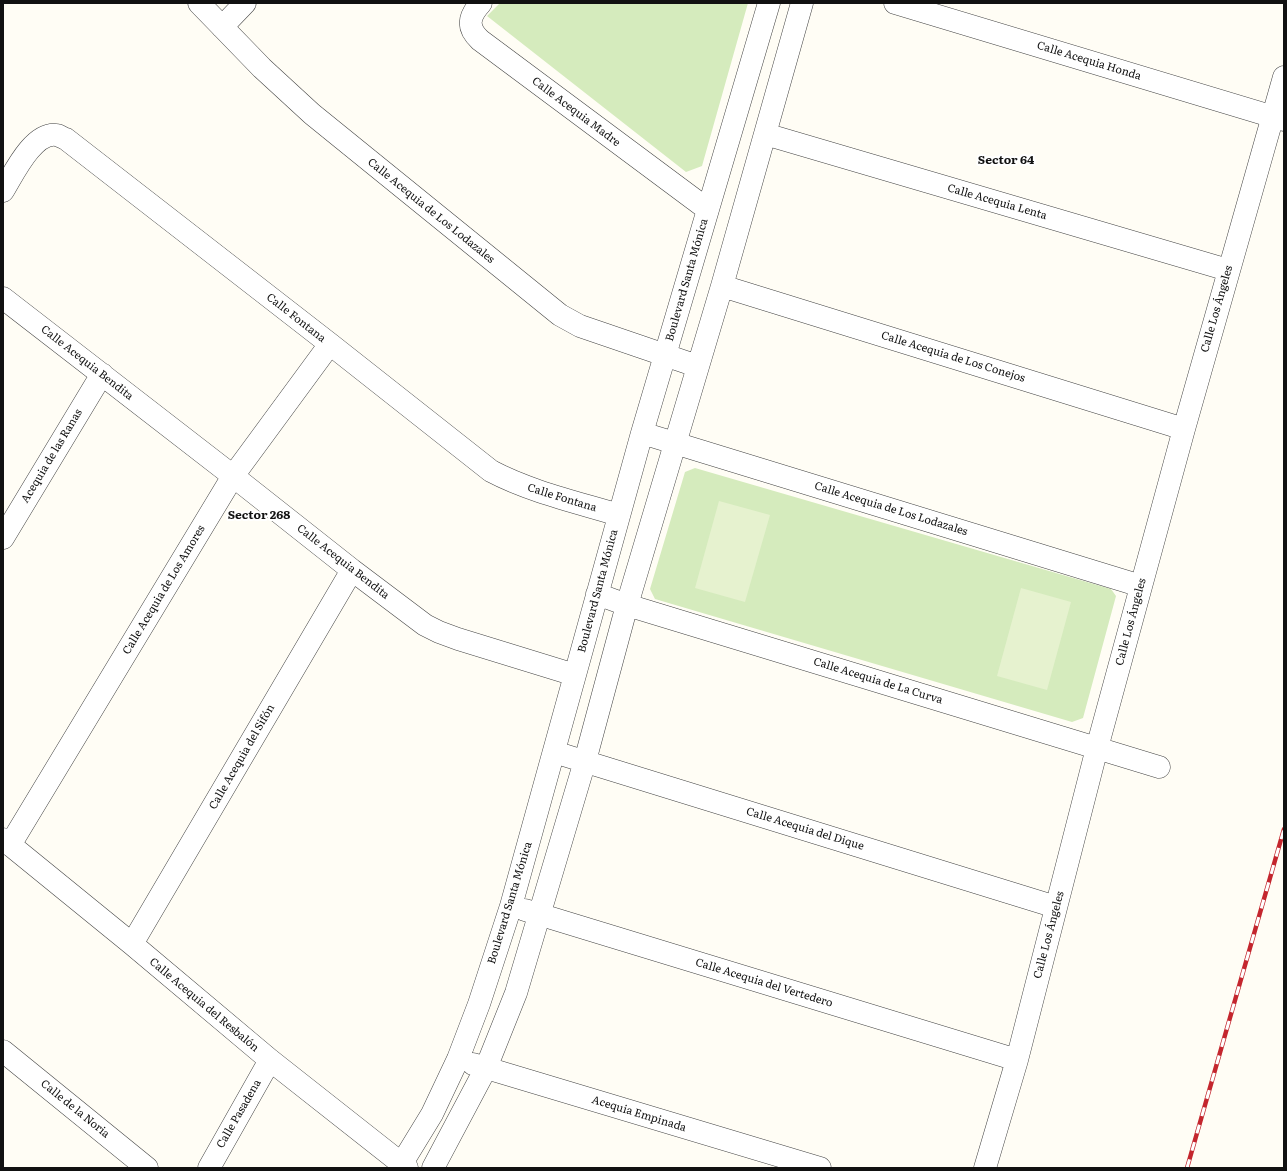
<!DOCTYPE html>
<meta charset="utf-8">
<style>
body{margin:0}
#map{position:relative;width:1287px;height:1171px;overflow:hidden;background:#fffdf5;font-family:Literata,serif}
canvas{display:block}
.frame{position:absolute;inset:0;border:4px solid #111;pointer-events:none}
</style>
<div id="map">
<canvas width="1287" height="1171"></canvas>
<div class="frame"></div>
</div>
<script>
const context = document.querySelector('canvas').getContext('2d');
context.lineJoin = 'round';
function fill(path, color) {
  context.fillStyle = color;
  context.fill(path, 'evenodd');
}
function stroke(path, color, width, dash) {
  context.strokeStyle = color;
  context.lineWidth = width;
  context.lineCap = dash ? 'butt' : 'round';
  context.setLineDash(dash || []);
  context.stroke(path);
}
function label(font, color, halo, rows, align = 'center') {
  context.font = font + ' Literata,serif';
  context.lineWidth = 4;
  context.setLineDash([]);
  context.textBaseline = 'middle';
  context.strokeStyle = halo;
  context.fillStyle = color;
  for (const [text, x, y, turn = 0] of rows) {
    context.save();
    context.translate(x, y);
    context.rotate((+turn || 0) * Math.PI / 180);
    context.textAlign = isNaN(turn) ? turn : align;
    if (halo) context.strokeText(text, 0, 0);
    context.fillText(text, 0, 0);
    context.restore();
  }
}
fill(new Path2D(`
 M500 3H748L702 166 686 172 487 16Z
 M695 468 1111 589 1116 596 1083 718 1072 722 655 599 650 589 685 472Z`), '#d5ebbd');
fill(new Path2D(`
 M719 501 770 515 745 602 695 588Z
 M1021 588 1071 602 1047 690 997 676Z`), '#e6f2cf');
const street = new Path2D(`
 M199 3 262 68 312 114 560 315 580 326 697 366
 M481 3C469 16 466 27 480 40L707 209
 M895 3 1284 120
 M222 27 245 3
 M765 134 1228 270
 M3 191C13 175 33 131 57 135 60 136 63 138 66 139L330 344 491 471C531 492 576 502 619 515
 M722 286 1184 429
 M3 298 233 476 352 570 425 625 439 632 458 639 575 675
 M642 433 1141 586
 M3 538 102 374
 M597 594 627 605 1159 767
 M554 752 1056 907
 M3 839 132 944 270 1060 407 1168
 M10 845 233 476 330 344
 M525 910 1017 1060
 M132 944 352 570
 M3 1051 147 1168
 M473 1064 820 1168
 M209 1168 270 1060
 M399 1168 432 1114 458 1059 479 1004 511 906 642 433 769 3
 M433 1168 486 1068 516 993 585 761 627 605 722 286 802 3
 M985 1168 1017 1060 1097 748 1184 429 1284 77`);
stroke(street, '#444', 23);
stroke(street, '#fff', 22);
const rail = new Path2D(`
 M1187 1168 1284 829`);
stroke(rail, '#c4262e', 4.5);
stroke(rail, '#fff', 3, [9]);
label('11px', '#111', '#fff', [
 ["Calle Acequia Honda",1089,61,17],
 ["Calle Acequia Madre",576,112,37],
 ["Calle Acequia Lenta",997,202,16],
 ["Calle Acequia de Los Lodazales",431,211,39],
 ["Boulevard Santa Mónica",687,280,-74],
 ["Calle Los Ángeles",1217,309,-74],
 ["Calle Fontana",296,318,38],
 ["Calle Acequia de Los Conejos",953,357,17],
 ["Calle Acequia Bendita",87,363,38],
 ["Acequia de las Ranas",52,456,-59],
 ["Calle Fontana",562,498,17],
 ["Calle Acequia de Los Lodazales",891,509,17],
 ["Calle Acequia Bendita",343,562,38],
 ["Calle Acequia de Los Amores",164,590,-59],
 ["Boulevard Santa Mónica",598,591,-75],
 ["Calle Los Ángeles",1131,622,-75],
 ["Calle Acequia de La Curva",878,681,17],
 ["Calle Acequia del Sifón",242,757,-60],
 ["Calle Acequia del Dique",805,829,17],
 ["Boulevard Santa Mónica",510,903,-73],
 ["Calle Los Ángeles",1049,935,-75],
 ["Calle Acequia del Vertedero",764,983,17],
 ["Calle Acequia del Resbalón",204,1005,40],
 ["Calle de la Noria",75,1109,39],
 ["Calle Pasadena",239,1114,-60],
 ["Acequia Empinada",639,1114,17]
]);
label('bold 12px', '#111', '#fff', [
 ["Sector 64",1006,160],
 ["Sector 268",259,515]
]);
</script>
